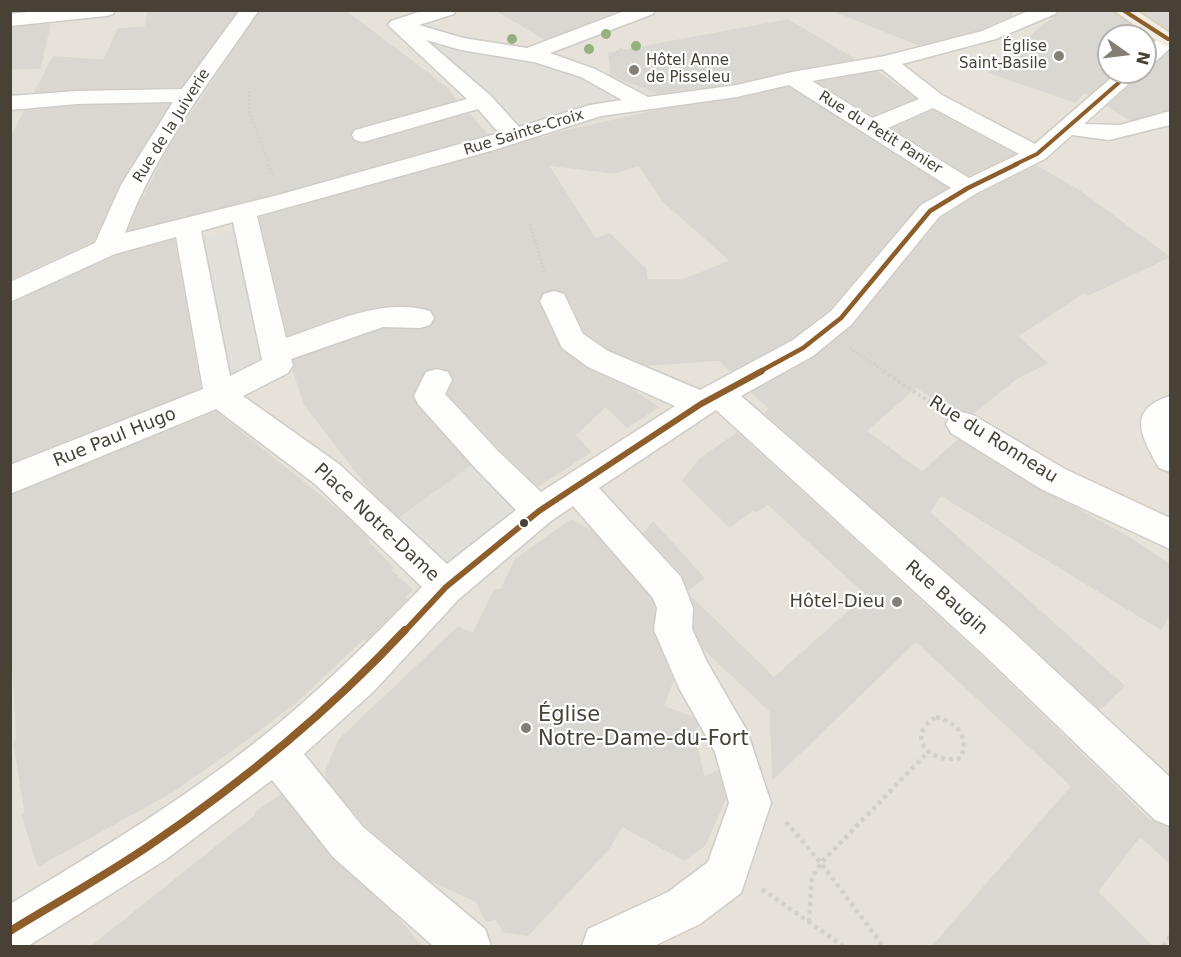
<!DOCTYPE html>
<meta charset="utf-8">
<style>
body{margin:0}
#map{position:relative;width:1181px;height:957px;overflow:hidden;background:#f2f0ec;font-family:"DejaVu Sans",sans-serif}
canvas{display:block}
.frame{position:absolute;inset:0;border:12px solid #494136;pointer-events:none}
.north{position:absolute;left:1097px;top:24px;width:60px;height:60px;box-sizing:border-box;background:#fff;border:2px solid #b6b3af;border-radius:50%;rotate:104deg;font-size:16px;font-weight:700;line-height:24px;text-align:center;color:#494136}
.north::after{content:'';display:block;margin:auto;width:21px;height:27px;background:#847e76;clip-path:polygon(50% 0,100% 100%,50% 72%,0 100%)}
</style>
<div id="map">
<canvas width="1181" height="957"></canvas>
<div class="frame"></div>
<div class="north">N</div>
</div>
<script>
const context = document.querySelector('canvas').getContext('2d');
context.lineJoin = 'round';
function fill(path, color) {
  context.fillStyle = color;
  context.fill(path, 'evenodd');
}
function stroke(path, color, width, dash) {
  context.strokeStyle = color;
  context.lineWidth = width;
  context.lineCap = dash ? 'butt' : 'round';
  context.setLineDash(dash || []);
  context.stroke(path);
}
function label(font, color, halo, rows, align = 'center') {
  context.font = font + ' "DejaVu Sans",sans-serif';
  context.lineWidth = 4.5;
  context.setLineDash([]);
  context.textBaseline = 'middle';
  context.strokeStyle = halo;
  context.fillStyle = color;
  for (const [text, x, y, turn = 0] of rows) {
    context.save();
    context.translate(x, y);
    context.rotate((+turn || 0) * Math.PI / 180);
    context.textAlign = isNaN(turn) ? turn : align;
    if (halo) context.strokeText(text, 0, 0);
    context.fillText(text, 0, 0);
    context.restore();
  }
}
fill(new Path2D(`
 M11 11H1170V946H11ZM1109 36H1145V72H1109Z`), '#e6e2d9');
fill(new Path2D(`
 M431 21 444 32 460 35 468 33 488 44 508 43 520 46 539 51 552 59 670 93 650 108 512 141 484 106 457 93 393 29Z
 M245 228 278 365 217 384 189 242Z
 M476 461 539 511 446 587 390 534 399 517Z`), '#e1dfda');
const building = new Path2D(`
 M149 10H237L181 87 35 92 53 57 104 60 118 29 145 27Z
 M261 10H344L446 87 456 100 354 128 350 136 354 142 364 144 469 114 487 134 277 193 129 230 140 204 170 146Z
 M496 10H619L545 39Z
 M837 10H1012V15L981 29 919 45 837 12Z
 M1062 10H1111L1152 40 1145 47V36H1109V72H1115L1088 95 1084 92 1075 102 988 72Z
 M1141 10H1170V30H1169Z
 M788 20 854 59 791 70 737 83 659 93 611 75 609 53Z
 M50 24 40 68 10 69V28Z
 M1170 51V109L1131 120 1108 106 1143 74 1145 69 1154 67Z
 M877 72 915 98 872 115 818 82Z
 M789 87 947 188 919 204 829 309 792 338 730 371 719 360 648 365 609 349 585 332 566 293 555 289 543 292 538 302 561 350 587 369 633 390 658 407 627 427 606 406 575 435 590 452 538 486 500 449 448 394 454 381 450 371 438 367 425 370 412 397 416 405 470 465 399 517 373 493 305 405 293 370 294 360 383 329 420 330 431 327 436 317 430 309 412 305 375 307 338 317 288 335 260 218 566 131 665 109 738 99ZM548 165 615 173 639 165 664 202 731 261 683 280H647L646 270 610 234 595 239Z
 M169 104 119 184 93 241 10 279V139L25 111 77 106Z
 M933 111 1014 154 969 175 893 128Z
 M1036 166 1081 192 1169 257 1088 295 1084 292 1017 336 1047 363 1017 378 973 413 963 410 953 412 916 387 866 431 922 472 958 440 1040 491 1075 507H1073L1126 536 1170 565V613L1161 629 941 495 929 512 1124 686 1100 709 1011 627 765 413 770 409 752 392 814 358 852 327 941 219 978 195Z
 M174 240 200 388 10 462V304L116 256Z
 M216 412 343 514 369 539 366 540 393 568 390 570 412 590 405 597 407 599 366 640 364 638 296 702 250 737 175 790 38 866 22 814 25 812 14 742 17 740 11 629 10 496Z
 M737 433 982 657 1149 820 1170 828V863L1140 836 1097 892 1152 946H933L1072 786 916 641 773 779 770 707 768 709 703 648 694 629 695 608 692 598 774 678 867 595 768 504 756 512 753 510 730 527 683 481 700 459Z
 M571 520 592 531 651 599 655 608 652 631 673 681 663 706 693 718 697 725 694 734 704 778 718 771 725 799 705 845 684 860 622 826 609 848 528 935 504 932 496 919 486 921 476 901 430 880 365 825 326 778 327 768 339 740 458 627 473 634 495 589 501 590 515 560Z
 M653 522 704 578 688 590 683 575 644 533Z
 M281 795 331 858 389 909 422 946H92L256 815 255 813Z`);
fill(building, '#dad7d2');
stroke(building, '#dad7d1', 1.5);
const minor = new Path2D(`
 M45 10H115L113 14 106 16 10 26V14Z
 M240 10H259C209 83 156 150 125 233L278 195 499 133 478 109 363 142 355 140 352 135 355 130 467 99 388 25 391 21 425 10H456L454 14 419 25 463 38 527 48 627 10H655L653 14 550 53 595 69 648 97 737 85 792 72 885 56 982 31 1030 10H1057L1055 14 996 39 902 64 942 95 1035 144 1118 72H1142L1084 124 1120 125 1170 111V125L1109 140 1072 135 1045 159 977 193 939 217 851 325 813 356 741 396 1010 629 1170 777V826L1155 820 984 655 716 410 599 488 681 577 693 608 692 629 707 662 747 731 771 803 741 893 700 924 654 946H582L588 929 668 892 708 862 729 803 715 752 679 688 654 630 657 608 653 598 573 506 551 521 459 599 373 692 304 754 363 827 485 929 491 946H433L333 857 272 780 165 860 28 946H10V904C97 852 183 800 262 737 319 692 370 640 422 587L315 484 216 409 10 494V465L203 389 176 237 115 254 10 302V282L95 243 121 185 173 102 77 104 10 110V96L77 91 182 89ZM426 40 461 50 534 62 581 77 622 100 590 105 519 127 491 96ZM882 69 919 99 872 118 812 81ZM789 85 951 188 921 205 831 311 793 340 700 390 608 351 583 334 564 294 554 291 544 294 540 301 562 348 588 367 675 406 541 492 498 451 445 394 452 380 448 372 437 369 426 372 414 396 418 404 476 469 516 510 447 564 339 464 243 396 288 373 293 365 291 359 383 327 420 328 430 325 434 318 430 311C382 297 331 323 286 338L257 216 494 150 601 116 737 97ZM933 108 1019 154 969 178 888 128ZM233 222 262 360 230 376 201 231Z
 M1170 32V48L1152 65 1145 67V50L1163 34Z
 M1170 396V472L1159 468C1142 437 1125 410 1170 396Z
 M962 412 973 415 1065 469 1170 518V549L1041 489 951 433 946 424 951 415Z`);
const major = new Path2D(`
 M1113 10H1136L1170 33V47L1163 45Z`);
stroke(minor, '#cfccc7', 3);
stroke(major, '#d5ccb8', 3);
stroke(new Path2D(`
 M611 58 623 47
 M249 91V110L269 165`), '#d2d0ca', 2, [2, 2]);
stroke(new Path2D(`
 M268 164 273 177
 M530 224 545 275
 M850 348 886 372`), '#d2d0ca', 3, [2, 2]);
stroke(new Path2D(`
 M883 371 936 406`), '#d2d0ca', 4, [3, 3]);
stroke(new Path2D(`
 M936 717C958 723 969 736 961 758 931 765 903 737 936 717Z
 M786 822 821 863 883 946
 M762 889 843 946
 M809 922 812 877 821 863 928 752
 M1163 946 1170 936`), '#d2d0ca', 4.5, [4, 4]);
fill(minor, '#fdfdfc');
fill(major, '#f1ede4');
stroke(new Path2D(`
 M1123 10 1168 39
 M1014 165 1037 154 1131 72`), '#8d5e2a', 4);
stroke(new Path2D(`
 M759 372 803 348 841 318 930 211 968 188 1017 164`), '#8d5e2a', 4.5);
stroke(new Path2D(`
 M404 632 446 587 539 511 701 404 762 371`), '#8d5e2a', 6);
stroke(new Path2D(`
 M10 931C57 902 105 876 150 845 243 782 329 711 405 630`), '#8d5e2a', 8);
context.fillStyle = '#96b17f';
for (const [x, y] of [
 [606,34],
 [512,39],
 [636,46],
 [589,49]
]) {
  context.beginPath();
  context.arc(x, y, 5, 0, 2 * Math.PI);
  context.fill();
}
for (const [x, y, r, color] of [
 [1059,56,6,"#847e76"],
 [634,70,6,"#847e76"],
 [524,523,5,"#494136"],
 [897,602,6,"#847e76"],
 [526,728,6,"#847e76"]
]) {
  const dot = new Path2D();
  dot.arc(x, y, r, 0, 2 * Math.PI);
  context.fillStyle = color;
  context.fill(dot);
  stroke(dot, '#fff', 2);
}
label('15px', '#494136', '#fff', [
 ["Église",1047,47],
 ["Saint-Basile",1047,64],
 ["Hôtel Anne",646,61,"left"],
 ["de Pisseleu",646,78,"left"]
], 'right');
label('15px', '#494136', '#fff', [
 ["Rue de la Juiverie",172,126,-58],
 ["Rue Sainte-Croix",524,133,-17],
 ["Rue du Petit Panier",880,133,32]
]);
label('18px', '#494136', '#fff', [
 ["Rue Paul Hugo",115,438,-22],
 ["Rue du Ronneau",993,440,32],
 ["Place Notre-Dame",376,523,43],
 ["Rue Baugin",946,598,41]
]);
label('18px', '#494136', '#fff', [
 ["Hôtel-Dieu",885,602]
], 'right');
label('21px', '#494136', '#fff', [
 ["Église",538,716],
 ["Notre-Dame-du-Fort",538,740]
], 'left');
</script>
